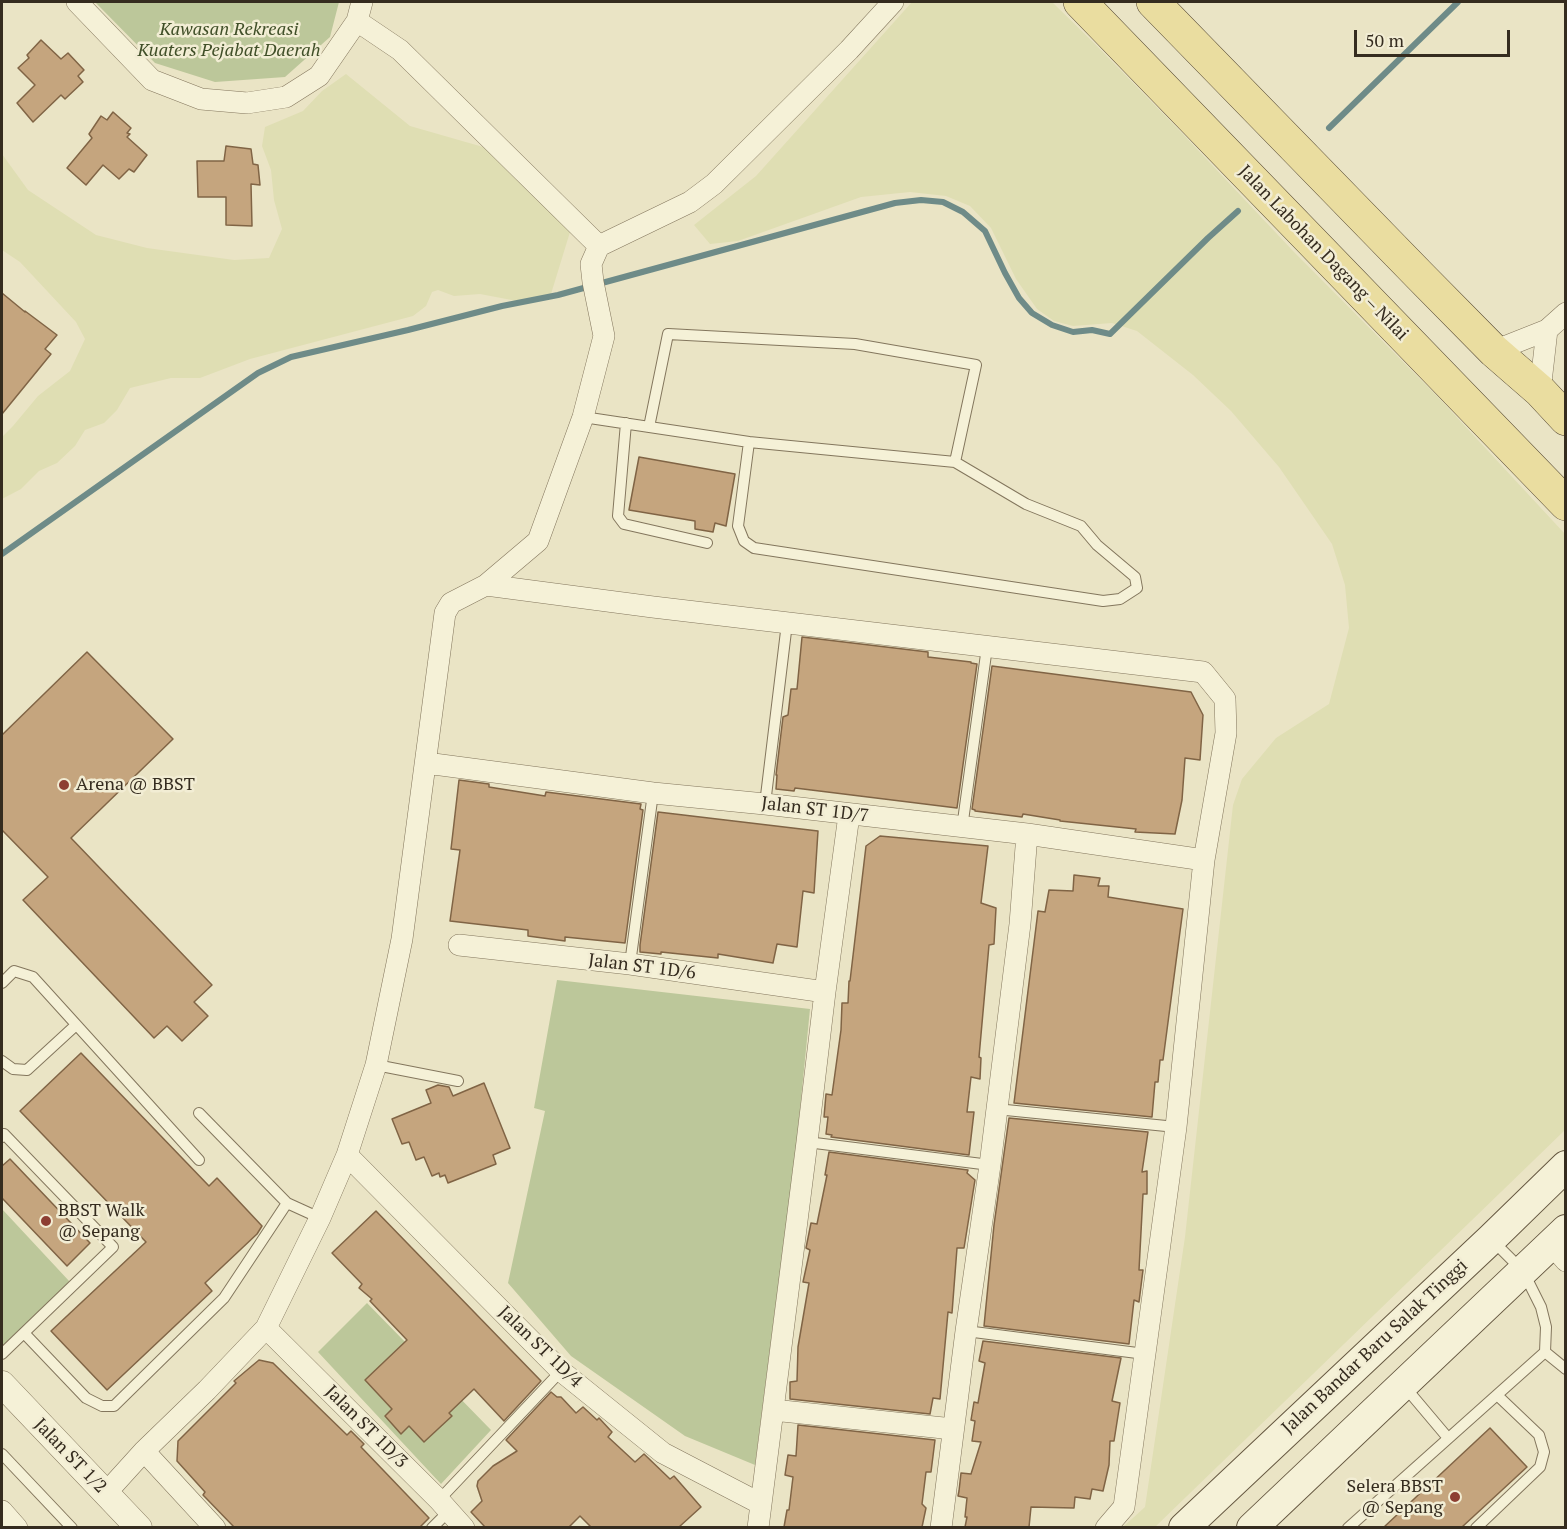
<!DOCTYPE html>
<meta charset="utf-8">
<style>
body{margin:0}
#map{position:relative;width:1567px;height:1529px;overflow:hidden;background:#eae4c5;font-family:"PT Serif",serif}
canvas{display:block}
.frame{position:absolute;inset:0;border:3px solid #352c1f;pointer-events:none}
.scale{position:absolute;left:1354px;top:30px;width:156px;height:27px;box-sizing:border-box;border:3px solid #352c1f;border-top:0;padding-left:8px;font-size:18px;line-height:21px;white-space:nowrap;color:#352c1f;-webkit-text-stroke:4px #f2edd4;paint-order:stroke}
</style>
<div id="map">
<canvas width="1567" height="1529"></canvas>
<div class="frame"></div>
<div class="scale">50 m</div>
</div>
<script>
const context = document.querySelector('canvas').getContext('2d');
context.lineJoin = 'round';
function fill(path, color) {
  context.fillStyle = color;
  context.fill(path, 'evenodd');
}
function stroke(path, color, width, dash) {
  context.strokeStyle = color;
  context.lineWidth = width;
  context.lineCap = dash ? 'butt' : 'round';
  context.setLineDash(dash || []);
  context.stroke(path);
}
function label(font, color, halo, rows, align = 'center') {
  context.font = font + ' "PT Serif",serif';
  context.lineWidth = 5;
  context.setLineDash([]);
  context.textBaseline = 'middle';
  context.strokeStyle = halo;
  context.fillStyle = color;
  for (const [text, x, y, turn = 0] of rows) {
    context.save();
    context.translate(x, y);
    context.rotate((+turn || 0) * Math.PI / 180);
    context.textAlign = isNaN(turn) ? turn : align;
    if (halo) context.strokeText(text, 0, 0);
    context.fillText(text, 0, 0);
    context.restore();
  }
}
fill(new Path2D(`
 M912 2H1052L1097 46 1180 131 1293 251 1438 397 1565 534V1130L1155 1527H1123L1145 1507 1185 1237 1233 805 1242 779 1276 738 1329 704 1349 628 1345 585 1332 544 1279 467 1231 411 1193 375 1137 331 1112 323 1073 326 1054 321 1037 309 1016 279 991 228 970 206 946 196 910 192 861 197 738 241 710 244 694 225 756 176Z
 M346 74 410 126 490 149 536 196 570 232 551 294 536 300 517 301 480 294 454 296 438 290 432 292 426 306 413 316 250 359 200 378H171L130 388 117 410 104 423 85 430 75 446 57 463 39 471 21 489 2 499V437L13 426 38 396 70 371 85 339 76 322 20 262 2 250V154L28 190 96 235 147 248 234 260 269 258 282 229 274 200 271 170 262 146 265 127 303 111 322 91Z`), '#dfdeb3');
fill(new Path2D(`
 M95 2H339L330 37 285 77 215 82 155 63Z
 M557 980 810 1009 797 1140 755 1465 685 1436 571 1356 508 1283 545 1111 534 1108Z
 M2 1209 70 1282 2 1348Z
 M367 1303 491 1430 441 1484 318 1352Z`), '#bcc79a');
stroke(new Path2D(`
 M1329 128 1458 2
 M2 554 258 373 291 357 408 330 502 306 558 295 895 203 921 200 943 202 963 212 985 231 1005 273 1019 298 1032 313 1052 325 1073 332 1092 330 1110 334 1208 238 1238 211`), '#6e8b88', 6);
const building = new Path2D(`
 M41 40 61 59 68 53 84 70 78 76 83 82 65 99 61 95 33 122 17 103 35 85 18 68 29 58 27 55Z
 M113 112 131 128 127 133 130 134 127 137 147 155 134 172 129 169 119 179 103 165 86 185 67 168 92 138 89 134 101 116 107 120Z
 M226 146 251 149 253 164 258 165 260 185 251 184 252 226 226 225V197H198L197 161H224Z
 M2 293 25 312V311L57 335 45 349 51 354 2 414Z
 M639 457 735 474 726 526 715 523 713 532 695 529V521L629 510Z
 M802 637 928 652V657L971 662V663L977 664 957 808 795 788 794 791 776 789 777 775H776L783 717 788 715 791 689H797Z
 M87 652 173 739 71 838 212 985 194 1002 208 1016 182 1041 167 1026 154 1038 23 900 48 877 2 830V735Z
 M992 666 1191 692 1203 715 1200 760 1185 758 1182 800 1175 834 1135 832 1136 829 1060 821V820L1023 814 1022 817 975 811V810L972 809Z
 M459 780 489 784V787L545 796 546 792 641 804 640 809 643 810 625 943 565 937V941L528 936V930L450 921 460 850 451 849Z
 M658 812 818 831 814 893 803 891 797 947 777 944 773 963 718 954V958L661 952V954L640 952V945Z
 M880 836 988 846 981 903 996 908 994 944 989 945 979 1057 981 1058 980 1079 971 1077 967 1112H974L969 1155 831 1137 832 1135 826 1134 828 1117H824L826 1094 832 1095 841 1030 842 1003H848L849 981H850L866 846Z
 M1074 875 1100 878 1098 886H1109L1108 897 1183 909 1163 1060H1160L1158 1082H1155L1152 1117 1014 1103 1038 911 1045 912 1049 890 1073 891Z
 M81 1053 209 1186 217 1178 262 1226 257 1234 205 1283 212 1291 107 1390 51 1331 146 1242 20 1111Z
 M484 1083 510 1148 493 1155 496 1164 448 1183 445 1175 440 1177 439 1173 432 1176 424 1157 416 1160 409 1142 402 1144 392 1119 431 1103 426 1090 438 1085 449 1087 453 1096Z
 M1009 1118 1148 1132 1142 1172 1147 1171V1194H1143L1139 1270H1143L1139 1302 1134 1300 1129 1344 984 1326 994 1225Z
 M829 1152 968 1170 967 1173 975 1180 964 1248H957L952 1313 948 1312 940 1399 933 1398 930 1414 790 1399V1382L797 1381 798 1347 809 1283 803 1282 810 1250 806 1248 811 1223 817 1224 827 1175H825Z
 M10 1159 90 1243 67 1266 2 1198V1166Z
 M376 1211 541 1381 504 1421 474 1389 449 1413 452 1416 424 1442 409 1426 401 1434 385 1416 392 1409 365 1380 407 1340 370 1301 372 1299 359 1288 362 1284 332 1253Z
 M983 1341 1121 1358 1112 1401 1120 1403 1114 1441H1110L1109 1465 1103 1491 1092 1489 1090 1499 1075 1497 1074 1508 1031 1507 1029 1527H965L967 1517H965L967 1498 958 1496 959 1491 961 1473 971 1474 981 1442 972 1441 975 1421 971 1420 974 1402 978 1403 985 1363 979 1361Z
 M259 1360 273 1363 347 1435 351 1431 364 1444 361 1447 429 1518 420 1527H234L203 1495 205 1492 177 1461 178 1441 236 1383 234 1381Z
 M551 1392 557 1397H561L576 1413 583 1407 597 1420 599 1418 612 1432 608 1437 635 1462 644 1454 670 1479 674 1476 701 1507 679 1527H591L580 1516 569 1527H485L471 1512 482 1501 477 1486 478 1481 493 1466 517 1451 506 1440Z
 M798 1425 935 1440 931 1472H926L922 1504 926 1508 922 1527H784L787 1510H789L793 1477 785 1475 788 1455 796 1456Z
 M1490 1428 1527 1467 1462 1527H1384Z`);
fill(building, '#c5a57e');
stroke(building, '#806445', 1.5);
const service = new Path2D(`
 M583 417 749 442 738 526 744 541 754 548 1103 601 1120 599 1137 588 1135 577 1097 545 1081 526 1026 504 955 462 749 442
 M626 423 618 516 624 524 707 543
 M649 427 668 334 855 344 976 365 955 462
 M765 804 787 623
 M962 828 987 647
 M630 964 653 793
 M2 983 14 971 33 977 199 1160
 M2 1061 13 1069 27 1070 76 1025
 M376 1065 458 1081
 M996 1109 1176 1127
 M199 1113 287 1203 320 1218
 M2 1137 4 1134 113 1247 2 1354
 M807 1142 990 1165
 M966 1331 1145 1354
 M24 1333 86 1398 102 1406H114L224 1298 287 1203
 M1545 1352 1566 1369
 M1405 1387 1448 1438
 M2 1454 72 1528
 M439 1500 561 1371
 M432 1528 449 1511
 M1348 1528 1545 1352 1546 1327 1541 1307 1523 1271 1493 1241
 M1476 1528 1540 1467 1544 1452 1539 1435 1497 1395`);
const minor = new Path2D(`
 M77 2 152 80 201 99 247 103 286 97 319 76 357 21 362 2
 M357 21 400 50 599 246
 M1494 351 1547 330 1566 313
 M1540 391 1547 330
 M486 585 653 607 1203 672 1225 699 1226 733 1204 860 1176 1127 1124 1507 1106 1528
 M426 763 653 793 765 804 1027 834 1204 860
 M459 945 630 964 825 992
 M347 1155 561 1371 663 1453 761 1504
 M1551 1244 1566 1261
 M266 1328 439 1500 464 1528
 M773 1410 953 1429
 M144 1451 215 1528
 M106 1493 144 1451 207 1390 266 1328 320 1218 347 1155 376 1065 402 939 445 613 451 603 486 585 538 541 583 417 604 336 593 282 591 264 599 246 690 202 714 184 849 50 893 2
 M2 1511 17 1528
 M758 1528 807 1142 825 992 849 815
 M941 1528 966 1331 990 1165 1020 924 1027 834`);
const tertiary = new Path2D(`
 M2 1384 139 1528`);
const secondary = new Path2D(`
 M1184 1528 1491 1239 1566 1166
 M1252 1528 1566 1230`);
const primary = new Path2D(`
 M1080 2 1566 504
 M1153 2 1420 276 1494 351 1540 391 1566 419`);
stroke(service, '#83765d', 12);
stroke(minor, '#83765d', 22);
stroke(tertiary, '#83765d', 27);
stroke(secondary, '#655740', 32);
stroke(primary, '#514431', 34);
stroke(service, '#f5f1d7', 10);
stroke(minor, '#f5f1d7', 21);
stroke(tertiary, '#f5f1d7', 26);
stroke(secondary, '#f5f1d7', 30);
stroke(primary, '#eadda0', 33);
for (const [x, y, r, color] of [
 [64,785,6,"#8d3e32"],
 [46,1221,6,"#8d3e32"],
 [1455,1497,6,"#8d3e32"]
]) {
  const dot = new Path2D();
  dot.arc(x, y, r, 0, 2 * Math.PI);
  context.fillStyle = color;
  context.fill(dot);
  stroke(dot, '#f2edd4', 2);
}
label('italic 18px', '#404f28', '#f2edd4', [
 ["Kawasan Rekreasi",229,30],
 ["Kuaters Pejabat Daerah",229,51]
]);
label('18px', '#352c1f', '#f2edd4', [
 ["Jalan Labohan Dagang ‒ Nilai",1323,253,46],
 ["Jalan ST 1D/7",815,810,7],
 ["Jalan ST 1D/6",642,967,7],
 ["Jalan ST 1D/4",540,1347,44],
 ["Jalan Bandar Baru Salak Tinggi",1375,1347,-43],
 ["Jalan ST 1D/3",366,1427,45],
 ["Jalan ST 1/2",70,1456,46]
]);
label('18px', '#352c1f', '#f2edd4', [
 ["Arena @ BBST",76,785],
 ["BBST Walk",58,1211],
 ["@ Sepang",58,1232],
 ["Selera BBST",1443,1487,"right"],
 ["@ Sepang",1443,1508,"right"]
], 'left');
</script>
